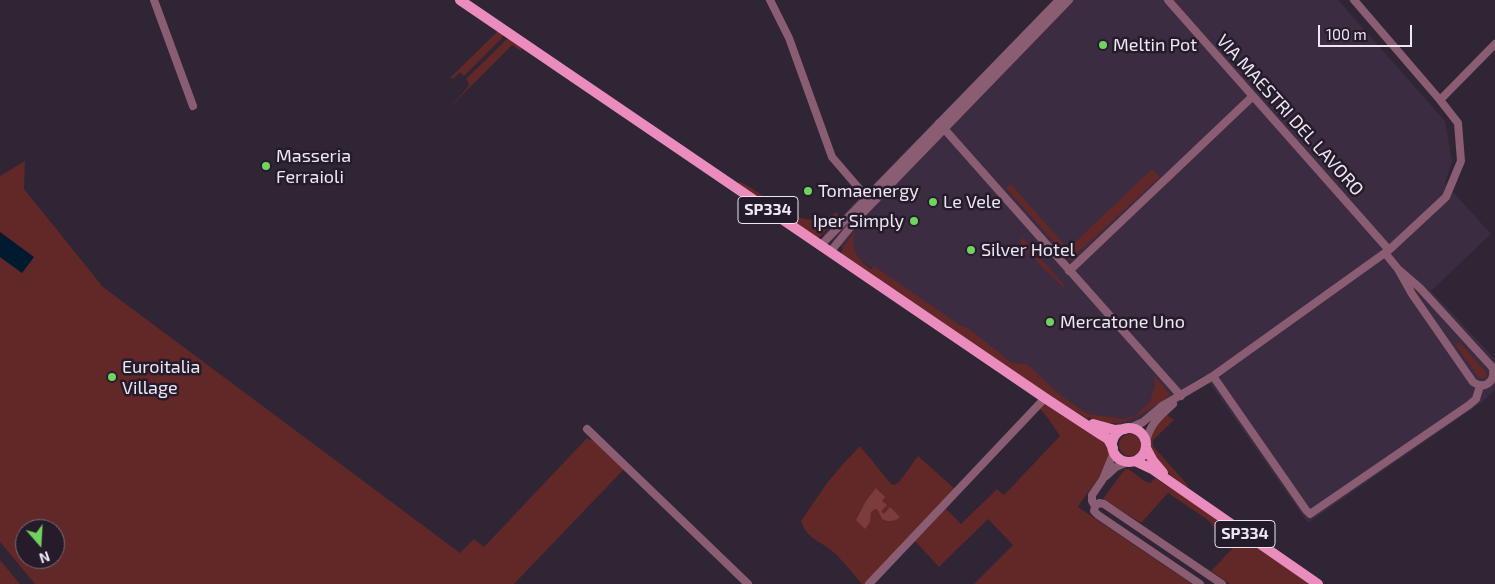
<!DOCTYPE html>
<style>
body{margin:0}
#map{position:relative;width:1495px;height:584px;overflow:hidden;background:#2f2535;font-family:"Exo 2",sans-serif}
canvas{display:block}
.north{position:absolute;left:15px;top:519px;width:50px;height:50px;box-sizing:border-box;background:#251b2b;border:1px solid #756d7b;border-radius:50%;rotate:161deg;font-size:14px;font-weight:700;line-height:20px;text-align:center;color:#eee7f2}
.north::after{content:'';display:block;margin:auto;width:18px;height:22px;background:#70d35f;clip-path:polygon(50% 0,100% 100%,50% 72%,0 100%)}
.scale{position:absolute;left:1318px;top:25px;width:94px;height:22px;box-sizing:border-box;border:2px solid #eee7f2;border-top:0;padding-left:6px;font-size:15px;line-height:18px;white-space:nowrap;color:#eee7f2;-webkit-text-stroke:4px #251b2b;paint-order:stroke}
</style>
<div id="map">
<canvas width="1495" height="584"></canvas>
<div class="north">N</div>
<div class="scale">100 m</div>
</div>
<script>
const context = document.querySelector('canvas').getContext('2d');
context.lineJoin = 'round';
function fill(path, color) {
  context.fillStyle = color;
  context.fill(path, 'evenodd');
}
function stroke(path, color, width, dash) {
  context.strokeStyle = color;
  context.lineWidth = width;
  context.lineCap = dash ? 'butt' : 'round';
  context.setLineDash(dash || []);
  context.stroke(path);
}
function label(font, color, halo, rows, align = 'center') {
  context.font = font + ' "Exo 2",sans-serif';
  context.lineWidth = 5;
  context.setLineDash([]);
  context.textBaseline = 'middle';
  context.strokeStyle = halo;
  context.fillStyle = color;
  for (const [text, x, y, turn = 0] of rows) {
    context.save();
    context.translate(x, y);
    context.rotate((+turn || 0) * Math.PI / 180);
    context.textAlign = isNaN(turn) ? turn : align;
    if (halo) context.strokeText(text, 0, 0);
    context.fillText(text, 0, 0);
    context.restore();
  }
}
fill(new Path2D(`
 M1054 0H1338L1445 121 1452 161 1445 183 1491 234 1431 291 1495 359V390L1482 402 1308 523 1204 375 1137 420 1122 425 1097 420 823 235Z`), '#3b2c42');
fill(new Path2D(`
 M498 31 503 35 502 38 464 76 460 72 454 78H450Z
 M508 38 522 48 521 51 512 45 448 109 468 87 469 84 466 79Z
 M25 161 24 189 103 287 460 553 474 539 484 547 587 438 590 440 593 439 625 468 514 584H35L0 542V176ZM25 529H55V559H25Z
 M1152 169 1160 177 1070 260 1006 188 1011 184 1068 249Z
 M740 182C773 197 799 236 837 212L839 218 818 238 737 183Z
 M856 230C849 248 857 259 871 269L874 266 961 326 968 328 1012 363 1027 364 1059 394 1088 414 1125 419 1136 415 1150 402 1155 385 1154 375 1170 394C1165 400 1158 404 1151 408 1132 421 1111 430 1089 417L1088 419 1053 398 841 254 843 247Z
 M1022 237 1065 286 1063 287 1027 252 1018 251Z
 M1459 342 1486 372 1487 376 1485 378H1479L1456 345Z
 M1045 403 1110 445C1112 468 1089 488 1078 507L1192 584H974L1013 545 988 519 939 567 914 540 952 501 946 509 961 524 997 489 1004 495 1060 436 1048 418 1040 409H1038Z
 M1167 415 1174 420 1153 440V446L1185 482 1188 486 1186 488C1161 468 1130 442 1167 415Z
 M1119 445a11 11 0 1 1 22 0a11 11 0 1 1-22 0Z
 M860 446 891 484 894 485 899 482 918 456 955 489 866 584H862C852 573 843 560 832 551 819 540 807 539 801 521L827 483 843 464Z
 M1125 469C1134 469 1140 481 1150 483L1155 478 1171 488 1311 584H1230L1211 571 1233 548 1208 520 1168 493 1141 523 1103 499Z
 M0 560 20 584H0Z`), '#622727');
fill(new Path2D(`
 M876 488 885 497 882 501 887 505 881 511 884 514 890 507 900 517C895 522 888 522 882 519L878 510 875 509 871 512 870 522 865 529 856 520 866 501Z`), '#7c3c3b');
fill(new Path2D(`
 M0 232 34 257 22 273 0 257Z`), '#001a2f');
stroke(new Path2D(`
 M154 0 193 106
 M770 0 789 38 832 157 869 200
 M1168 0 1389 250
 M1440 100 1495 44
 M939 123 1181 396
 M821 245 1059 0
 M830 252 858 218 1069 0
 M1385 253 1398 269
 M1398 269 1420 288 1493 368C1495 382 1485 390 1473 382L1412 294Z
 M1069 271 1253 96
 M1213 376 1306 510 1310 514 1469 405 1476 399 1480 386
 M1130 428 1143 422 1162 406 1213 376 1389 250 1446 197 1461 161 1458 123 1440 100 1354 0
 M587 429 748 584
 M1146 443C1149 424 1160 416 1173 404
 M1106 476 1116 467 1127 462
 M1095 506 1092 501V495L1103 479 1114 452
 M869 584 1045 398
 M1200 584 1098 515 1094 511 1095 506 1099 503 1104 504 1222 584`), '#8a5d73', 8);
stroke(new Path2D(`
 M460 0 1045 398 1100 434 1108 439 1113 448
 M1093 424 1115 430 1125 429
 M1112 445a17 17 0 1 1 34 0a17 17 0 1 1-34 0Z
 M1146 448 1153 461 1163 473
 M1135 461 1152 469 1318 584`), '#ea8dbe', 10);
for (const [x, y, r, color] of [
 [1103,45,5,"#70d35f"],
 [266,166,5,"#70d35f"],
 [808,191,5,"#70d35f"],
 [933,202,5,"#70d35f"],
 [914,221,5,"#70d35f"],
 [971,250,5,"#70d35f"],
 [1050,322,5,"#70d35f"],
 [112,377,5,"#70d35f"]
]) {
  const dot = new Path2D();
  dot.arc(x, y, r, 0, 2 * Math.PI);
  context.fillStyle = color;
  context.fill(dot);
  stroke(dot, '#251b2b', 2);
}
for (const [x, y, w] of [
 [768,210,60],
 [1245,534,60]
]) {
  const box = new Path2D();
  box.roundRect(x - w / 2, y - 13.5, w, 27, 4);
  context.fillStyle = '#251b2b';
  context.fill(box);
  stroke(box, '#eee7f2', 1);
}
label('bold 16px', '#eee7f2', null, [
 ["SP334",768,210],
 ["SP334",1245,534]
]);
label('18px', '#eee7f2', '#251b2b', [
 ["Meltin Pot",1113,45],
 ["Masseria",276,156],
 ["Ferraioli",276,177],
 ["Tomaenergy",818,191],
 ["Le Vele",943,202],
 ["Iper Simply",904,221,"right"],
 ["Silver Hotel",981,250],
 ["Mercatone Uno",1060,322],
 ["Euroitalia",122,367],
 ["Village",122,388]
], 'left');
label('18px', '#eee7f2', '#251b2b', [
 ["VIA MAESTRI DEL LAVORO",1290,115,48]
]);
</script>
